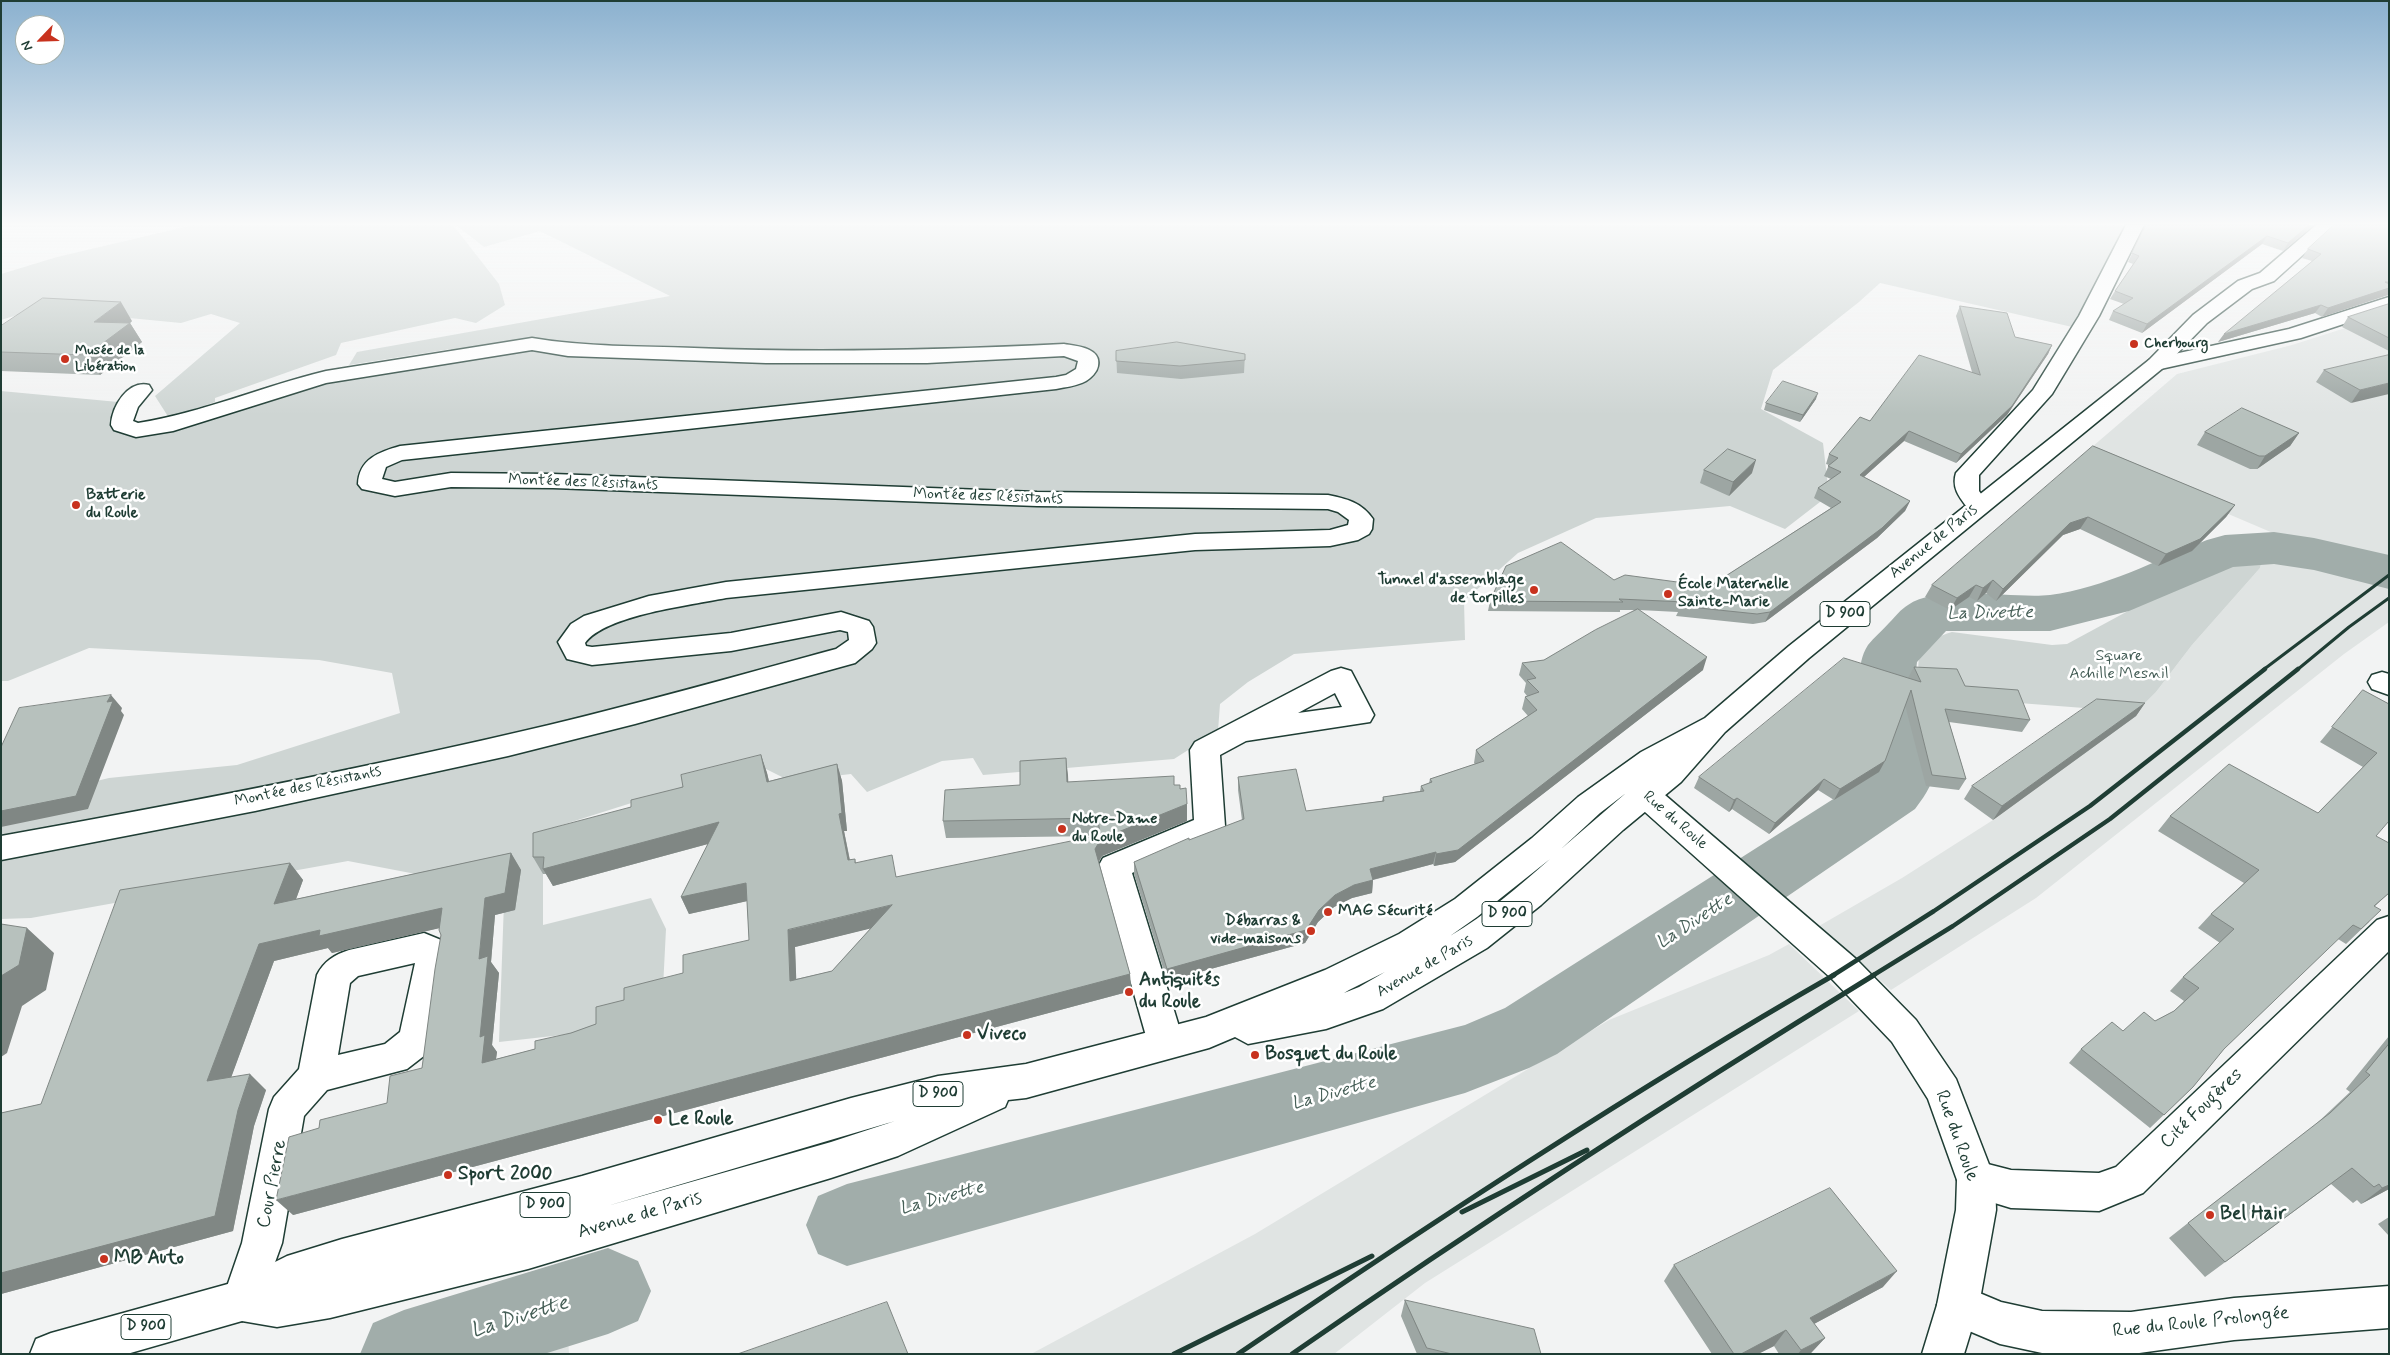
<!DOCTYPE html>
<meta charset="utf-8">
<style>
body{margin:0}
#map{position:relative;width:2390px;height:1355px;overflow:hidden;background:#f2f3f3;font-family:Mynerve,sans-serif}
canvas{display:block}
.frame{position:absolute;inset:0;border:2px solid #1f3d34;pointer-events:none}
.north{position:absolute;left:15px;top:15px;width:50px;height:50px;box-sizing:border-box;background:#fff;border:1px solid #a5b1ae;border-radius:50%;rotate:246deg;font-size:14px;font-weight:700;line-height:20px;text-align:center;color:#1f3d34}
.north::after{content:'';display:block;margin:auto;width:18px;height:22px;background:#c8321e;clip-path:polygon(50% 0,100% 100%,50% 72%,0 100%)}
</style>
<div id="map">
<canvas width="2390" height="1355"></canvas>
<div class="frame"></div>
<div class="north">N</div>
</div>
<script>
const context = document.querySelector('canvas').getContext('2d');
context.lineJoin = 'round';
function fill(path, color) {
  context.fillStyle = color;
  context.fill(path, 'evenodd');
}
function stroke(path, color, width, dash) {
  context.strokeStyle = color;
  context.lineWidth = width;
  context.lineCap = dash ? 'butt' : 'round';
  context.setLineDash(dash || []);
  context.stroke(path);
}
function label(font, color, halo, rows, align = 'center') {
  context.font = font + ' Mynerve,sans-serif';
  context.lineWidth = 5;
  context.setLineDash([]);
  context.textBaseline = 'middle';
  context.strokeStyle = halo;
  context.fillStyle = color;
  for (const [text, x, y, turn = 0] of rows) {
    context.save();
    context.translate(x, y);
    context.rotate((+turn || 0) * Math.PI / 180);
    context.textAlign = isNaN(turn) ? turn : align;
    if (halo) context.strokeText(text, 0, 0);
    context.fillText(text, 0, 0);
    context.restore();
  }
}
fill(new Path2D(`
 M2389 314V622L2344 654 2036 898 1891 990 1819 926 1902 878 1993 820 2135 716 2136 712 2156 692 2192 645 2260 568 2273 533 2085 453 2177 374 2292 345Z
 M1789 944 1859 1011 1425 1283 1334 1354H1031L1255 1234 1609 1020 1769 955Z
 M568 1338 569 1354H517Z`), '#e0e4e3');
fill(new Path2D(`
 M193 225H453L499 284 505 305 476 323 455 318 341 343 336 355 215 398V402L169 418 155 396 240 323 211 314 181 323 98 315 54 304 1 320V274L57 257Z
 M456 225H2135L2081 329 1880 283 1859 302 1773 370 1761 409 1823 443 1829 495 1785 529 1730 506 1596 518 1518 553 1464 601 1465 640 1294 654 1248 682 1220 704 1218 731 1174 759 983 775 973 758 942 761 867 792 851 774 790 781 766 769 685 786 543 831V925L651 898 666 929 663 988 589 1032 499 1042 505 874 421 875 348 861 31 918 1 919V804L109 778 237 765 400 713 392 673 319 660 89 648 8 681H1V391L129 403 121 416 136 430 305 377 450 354 451 349 349 365 357 352 670 296 540 231 484 247Z
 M2254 554 2264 555 2260 568 2192 645 2156 692 2136 712 2019 703 1920 679C1914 651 1925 640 1952 632L2052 645 2067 644 2226 558Z`), '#ced5d3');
fill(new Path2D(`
 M2274 532 2314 538 2389 555V589L2314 570 2274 564 2233 567 2129 611 2050 631H1946L1917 662C1908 722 1967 745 1915 809L1557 1054 1529 1068 1465 1093 847 1266 818 1254 806 1225 818 1196 847 1184 1465 1025 1505 1008 1871 775C1893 750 1841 687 1868 645 1874 637 1883 630 1889 623 1895 617 1901 609 1908 605 1937 584 2014 599 2050 595 2104 588 2157 560 2207 540L2225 535Z
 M608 1248 638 1261 651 1291 638 1321 608 1334 544 1354H360L373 1323 404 1310Z`), '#a1adaa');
const minor = new Path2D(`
 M2126 225H2144L2099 316 2052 394 1979 475V491L1990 506 1986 511 1978 513 1970 511C1961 499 1951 489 1956 473L2033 390 2079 316Z
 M532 338C585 347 640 346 694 348 818 353 940 350 1064 344 1077 346 1102 348 1098 366 1097 372 1091 378 1086 381 1077 386 1066 387 1056 389L402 460 386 467 382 479 395 482 451 473 553 474 1037 492 1328 495C1347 499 1361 502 1373 519L1372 529 1369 534 1358 540 1330 546 1195 550 726 598C692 605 605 615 585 643L586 646 592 647 731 633 841 612 869 621 873 627 876 643 872 649 855 663 635 724 508 756 255 811 1 860V836C185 803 368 768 549 725 645 702 740 675 836 649L849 640 848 632 840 630 731 651 592 665 567 659 558 642 571 624 584 616 649 596 726 582 1195 534 1330 530 1348 525 1349 520 1338 512 1328 509 1037 506 553 488 451 487 395 496 362 489 358 484C359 459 379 452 400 446L1056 377 1066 375 1076 369 1078 361 1064 356 927 363H766L568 356 532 350 326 383 173 431 136 437 114 430 111 425C112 406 128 380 149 385L152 390 138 407 133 421 138 423C202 413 263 386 326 371Z
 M1341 668 1351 671 1374 715 1370 722 1246 741 1220 755 1225 826 1221 834 1132 873 1184 1043 1179 1054 1166 1059 1153 1054 1148 1043 1098 867 1103 858 1194 820 1190 750 1195 742 1331 671ZM1335 693 1342 707 1298 713Z
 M2382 672 2389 674V695L2372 689 2368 682 2372 675Z
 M2389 916V951L2143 1193 2099 1211 2011 1208 1962 1193 1957 1180 1962 1167 1976 1161 2011 1170 2099 1173 2116 1167 2377 920Z
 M424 933 446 942 451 952 434 1041 429 1052 407 1069 327 1090 304 1116 282 1243 256 1315 242 1321 228 1315 222 1301 242 1243 269 1109 274 1097 299 1069 317 975C324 961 334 955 349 950ZM415 963 400 1032 385 1044 338 1055 350 983 358 976Z
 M1958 1284 2001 1302 2042 1311 2131 1312 2234 1298 2389 1286V1328L2234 1340 2132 1354 2042 1353 2000 1344 1943 1320 1937 1305 1943 1290Z`);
const tertiary = new Path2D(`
 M1627 768 1637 771 1856 959 1916 1020 1956 1079 1995 1180 1996 1210 1979 1305 1964 1354H1922L1937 1305 1956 1210 1957 1180 1928 1099 1892 1042 1832 979 1617 787 1612 779 1617 771Z`);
const secondary = new Path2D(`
 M2389 297V309L2301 338 2156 370 2149 368 2146 364 2149 360 2156 358 2289 329Z`);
const primary = new Path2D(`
 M2316 225H2336L2274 281 2252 289 2207 323 2163 368 1809 658 1725 732 1681 782 1623 830 1541 905 1487 948 1383 1009 1326 1029 1248 1044 1235 1037 1209 1048 1026 1098 1008 1100 1005 1107 898 1156 831 1178 528 1269 330 1318 277 1327 242 1321 127 1354H30L36 1339 51 1333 235 1282 287 1256 342 1239 582 1176 851 1098 938 1076 1026 1064 1206 1017 1325 970 1399 934 1455 899 1532 838 1578 797 1641 752 1705 718 1789 646 2149 360 2193 315 2238 281 2260 273ZM1626 793 1561 849 1600 813ZM1550 859C1519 886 1486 915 1450 936L1477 917ZM1385 972 1359 987 1344 993 1349 990ZM895 1121 831 1142 607 1206Z`);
stroke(minor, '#1f3d34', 3);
stroke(tertiary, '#1f3d34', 3);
stroke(secondary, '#1f3d34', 3);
stroke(primary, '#1f3d34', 3);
fill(minor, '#fff');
fill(tertiary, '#fff');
fill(secondary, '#fff');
fill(primary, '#fff');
stroke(new Path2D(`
 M2263 670 2389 575
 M2297 670 2349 627 2389 598`), '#1f3d34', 3);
stroke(new Path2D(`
 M1832 976 1934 911 2090 806 2265 669
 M1872 976 1953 926 2110 819 2298 669`), '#1f3d34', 4.5);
stroke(new Path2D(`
 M1462 1212 1587 1150
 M1174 1354 1372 1256
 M1238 1354C1433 1222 1630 1092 1834 975
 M1292 1354C1482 1222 1677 1096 1874 975`), '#1f3d34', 5);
fill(new Path2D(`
 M2146 225H2314L2283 251 2262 244 2142 333 2109 320 2113 311 2124 304 2110 299 2115 291 2133 264 2128 262Z
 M2389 225V294L2388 295 2322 317 2315 313 2218 342 2312 261 2302 258 2308 249Z
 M2389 304V351L2342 327 2348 317Z
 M1960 306 2015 337 2052 345 2048 354 2007 415 1956 463 1904 441 1864 477 1910 501 1905 511 1877 538 1765 622 1753 624 1676 616 1678 612 1639 610 1703 670 1455 862 1434 866 1433 864 1373 880 1372 893 1352 898 1334 907 1318 922 1305 943 1167 981 1134 874V862L1242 820 1238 790V777L1306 811 1382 801 1383 797 1420 791 1421 786 1429 783 1430 779 1475 764 1474 763 1476 750 1528 716 1522 709 1525 697 1527 696 1524 692 1526 683 1519 675 1522 663 1544 660 1635 610H1620V612L1488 611 1490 601 1614 580 1707 588 1831 508 1814 498 1818 488 1831 479 1824 476 1829 465 1826 464 1829 454 1870 421 1972 372 1956 316Z
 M132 321 130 323 142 342 100 375 1 371V326Z
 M1116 351 1245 354 1244 373 1181 379 1117 373Z
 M2389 355 2351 403 2316 382 2324 370Z
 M1816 399 1800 422 1764 410 1766 403Z
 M2205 432 2299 433 2290 446 2257 469H2250L2197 445Z
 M2093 446 2235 505 2226 517 2192 551 2158 566 2080 529 2063 535 1996 601 1986 593 1977 601 1969 597 1950 610 1925 597 1932 585Z
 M1704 470 1752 473 1729 496 1700 483Z
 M1914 667 1965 686 2030 720 2022 732 1949 722 1966 779 1959 790 1926 786 1905 705 1885 761 1879 772 1834 800 1818 790 1769 834 1732 809 1729 812 1694 788 1699 777 1908 678Z
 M2363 690 2389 704 2376 836 2389 893 2374 907 2369 922 2346 944 2338 939 2223 1050 2193 1087 2150 1128 2069 1063 2081 1049 2123 1031 2155 1021 2174 1011 2184 1001 2170 991 2183 977 2220 943 2198 928 2211 914 2244 883 2158 831 2170 816 2318 813 2363 767 2320 742Z
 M2145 703 2136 716 1993 820 1964 799 1972 786Z
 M761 755 767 773 769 781 837 764 842 781 847 831H844L850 860 855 859 856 863 897 877 1100 836 946 838 943 821 1020 785 1066 758 1068 782 1174 785 1180 789 1187 804V821L1102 856 1099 862 1130 974 1131 991 293 1215 319 1128 387 1103 422 1068 441 935 439 928 332 953 328 948 274 961 231 1077 266 1090 254 1126 233 1231 1 1294V1113L41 1104 290 863 303 880 296 899 511 853 521 870 515 910 495 915 491 962 499 973 492 1045 497 1052 496 1059 535 1049 571 1033 596 1024 624 1000 683 973 749 940 747 901 689 914 681 897 708 844 553 886 546 874H543L533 857 631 807ZM871 928 832 971 796 979 795 947Z
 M2389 1036V1189L2361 1204 2357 1200 2353 1203 2331 1184 2205 1277 2169 1238 2188 1223 2315 1125 2350 1092 2346 1089Z
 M2389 1217V1236L2378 1224Z
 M1674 1265 1883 1287 1814 1324 1825 1338 1810 1354H1779L1774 1346 1758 1354H1712L1664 1281Z
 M1405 1300 1541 1354H1417L1401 1316Z`), '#9da6a3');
fill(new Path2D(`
 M2309 225H2314L2283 251 2288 243Z
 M2267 236 2262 244 2142 333 2147 324Z
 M2385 282H2389V294L2388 295 2322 317 2328 308Z
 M121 302 132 321 130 323 142 342 100 375 87 355 94 322Z
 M2321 305 2315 313 2218 342 2224 334Z
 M2052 345 2048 354 2007 415 1956 463 1961 454Z
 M2389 383V394L2351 403 2360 390Z
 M1818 393 1816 399 1800 422 1803 415Z
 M1909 431 1904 441 1856 484 1860 475Z
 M2299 433 2290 446 2257 469 2265 456Z
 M1756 460 1752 473 1729 496 1733 482Z
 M1910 501 1905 511 1877 538 1765 622 1770 612Z
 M2235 505 2226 517 2192 551 2158 566 2166 554Z
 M2088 517 2080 529 2063 535 1996 601 2003 589 2070 523Z
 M1993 580 1986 593 1977 601 1983 588Z
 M1976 585 1969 597 1950 610 1957 598Z
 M1707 657 1703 670 1455 862 1434 866 1436 854Z
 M111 695 122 708 121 711 124 715 88 809 1 827V811L107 702Z
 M2145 703 2136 716 1993 820 2002 806Z
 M761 755 767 773 773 799 767 782Z
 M1066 758 1068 775 1069 799 1067 782Z
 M1885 761 1879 772 1834 800 1840 789Z
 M837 764 842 781 847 831H844L853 877 848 860 839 814Z
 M1824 779 1818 790 1769 834 1775 823Z
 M1737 798 1732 809 1729 812 1734 800Z
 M1187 804V821L1102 856 1096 866 1095 849 1101 839Z
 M719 822 726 839 553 886 543 869Z
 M1436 852 1433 864 1368 881 1370 869Z
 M511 853 521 870 515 910 495 915 491 962 499 973 492 1045 497 1052 493 1079 482 1063 480 1037 479 959 485 898Z
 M290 863 303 880 288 921 274 904Z
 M1373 880 1372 893 1352 898 1334 907 1318 922 1305 943 1167 981V969L1319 910 1335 895 1354 885Z
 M746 883 752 900 689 914 681 897Z
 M892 905 897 922 795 947 797 997 790 981 788 930Z
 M442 908 453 925 332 953 328 948 274 961 224 1097 207 1081 259 944 320 930Z
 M27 928 54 953 46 990 22 1006 7 1053 1 1057V976Z
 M1130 974 1131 991 293 1215 276 1200Z
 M250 1074 266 1090 254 1126 233 1231 1 1294V1273L238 1110Z
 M2389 1185V1189L2361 1204 2382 1188Z
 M1897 1271 1883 1287 1797 1333 1810 1318Z
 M1786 1330 1774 1346 1758 1354H1741Z
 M1825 1338 1811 1353 1798 1354 1801 1350Z`), '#808784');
const building = new Path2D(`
 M2146 225H2309L2288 243 2267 236 2147 324 2113 311 2133 298 2115 291 2139 256 2132 253Z
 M2334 225H2389V282H2385L2389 284V288L2328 308 2321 305 2224 334 2321 254 2308 249Z
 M43 298 121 302 94 322 130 323 87 355 1 352V326Z
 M2389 304V338L2348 317Z
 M1960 306 2007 313 2015 337 2052 345 2012 406 1961 454 1909 431 1860 475 1910 501 1882 528 1770 612 1757 614 1680 606 1685 602 1619 599 1623 602 1490 601 1506 566 1561 542 1614 580 1625 575 1707 586V588L1841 502 1818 488 1841 472 1828 466 1838 458 1829 454 1860 417 1870 421 1919 355 1980 375Z
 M1177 342 1245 354V360L1180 366 1116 361V351Z
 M2389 355V383L2360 390 2324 370Z
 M1783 381 1818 393 1803 415 1766 403Z
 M2242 408 2299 433 2265 456H2259L2205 432Z
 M2093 446 2235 505 2200 539 2166 554 2088 517 2070 523 2003 589 1993 580 1983 588 1976 585 1957 598 1932 585Z
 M1728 449 1756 460 1733 482 1704 470Z
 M1638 609 1707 657 1458 850 1436 854V852L1370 869 1373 880 1354 885 1335 895 1319 910 1306 930 1167 969 1134 862 1189 838V840L1244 819 1238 777 1296 769 1306 811 1384 801 1383 797 1424 791 1421 786 1432 782 1430 779 1484 761 1476 750 1537 710 1525 697 1539 692 1527 680 1536 678 1522 663 1544 660 1595 630Z
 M1844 658 1921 682 1914 667 1957 669 1965 686 2018 690 2030 720 1945 709 1966 779 1932 775 1911 690 1885 761 1840 789 1824 779 1775 823 1737 798 1734 800 1699 777Z
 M2363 690 2389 704V821L2376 836 2389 843V893L2374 906 2381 910 2361 929 2353 925 2224 1049 2193 1087 2164 1115 2081 1049 2112 1022 2123 1031 2144 1012 2155 1021 2174 1011 2199 988 2183 977 2234 929 2211 914 2259 870 2170 816 2229 764 2318 813 2377 753 2332 727Z
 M111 695 107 702 113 701 76 796 1 811V747L19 708Z
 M2097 699 2145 703 2002 806 1972 786Z
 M761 755 767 782 837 764 842 813 839 814 848 860 855 859V863L892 855 896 877 1100 835 1098 818 943 821 945 790 1020 785V761L1066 758 1067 782 1174 776V785H1180V789L1186 788 1187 804 1101 839 1095 849 1130 974 276 1200 289 1137 319 1128 320 1120 387 1103 390 1076 422 1068 435 969 441 935 439 930 442 908 319 936 320 930 259 944 207 1081 250 1074 238 1110 215 1216 1 1273V1113L41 1104 120 890 290 863 274 904 511 853 505 893 485 898 479 959 488 956 480 1037 485 1035 482 1063 535 1049V1041L571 1033 596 1024V1007L624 1000V988L683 973V955L749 940 746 883 681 897 719 822 543 869 544 857H533V833L631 807V800L683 787 681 775ZM892 905 832 971 790 981 788 930Z
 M1 924 27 928 19 965 1 976Z
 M2389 1044V1185L2382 1188 2379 1184 2374 1187 2352 1168 2225 1262 2188 1223 2330 1113 2370 1075 2366 1072Z
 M1830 1188 1897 1271 1810 1318 1825 1338 1801 1350 1786 1330 1741 1354H1734L1674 1265Z
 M1405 1300 1534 1329 1541 1354H1452L1427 1348Z
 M887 1302 908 1354H738Z`);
fill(building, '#b7c1bd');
stroke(building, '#808784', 1);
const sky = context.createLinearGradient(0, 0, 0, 415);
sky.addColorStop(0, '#8bb1cf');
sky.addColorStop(0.54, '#f9fafa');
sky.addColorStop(1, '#f9fafa00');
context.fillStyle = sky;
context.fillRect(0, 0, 2390, 415);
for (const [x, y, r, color] of [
 [2134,344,5,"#c8321e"],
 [65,359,5,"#c8321e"],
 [76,505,5,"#c8321e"],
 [1534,590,5,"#c8321e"],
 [1668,594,5,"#c8321e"],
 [1062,829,5,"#c8321e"],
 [1328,912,5,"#c8321e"],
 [1311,931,5,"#c8321e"],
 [1129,992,5,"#c8321e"],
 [967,1035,5,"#c8321e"],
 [1255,1055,5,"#c8321e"],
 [658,1120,5,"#c8321e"],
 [448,1175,5,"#c8321e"],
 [2210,1215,5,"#c8321e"],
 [104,1259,5,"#c8321e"]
]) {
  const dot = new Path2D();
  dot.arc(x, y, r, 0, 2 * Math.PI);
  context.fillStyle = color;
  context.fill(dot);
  stroke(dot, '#fff', 2);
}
label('bold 14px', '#1f3d34', '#fff', [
 ["Cherbourg",2144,344],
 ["Musée de la",75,351],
 ["Libération",75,367]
], 'left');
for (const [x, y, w] of [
 [1845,614,50],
 [1507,914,50],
 [938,1094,50],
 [545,1205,50],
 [146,1327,50]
]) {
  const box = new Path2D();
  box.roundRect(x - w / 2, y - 12.5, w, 25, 4);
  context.fillStyle = '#fff';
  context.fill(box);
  stroke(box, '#1f3d34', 1);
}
label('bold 15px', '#1f3d34', null, [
 ["D 900",1845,614],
 ["D 900",1507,914],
 ["D 900",938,1094],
 ["D 900",545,1205],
 ["D 900",146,1327]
]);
label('16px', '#1f3d34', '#fff', [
 ["Montée des Résistants",583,483,2],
 ["Montée des Résistants",988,497,2],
 ["Avenue de Paris",1934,542,-39],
 ["Montée des Résistants",308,787,-12],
 ["Rue du Roule",1675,821,41],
 ["Avenue de Paris",1425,967,-30]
]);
label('bold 16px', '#1f3d34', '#fff', [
 ["Batterie",86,496],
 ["du Roule",86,514],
 ["Tunnel d'assemblage",1524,581,"right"],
 ["de torpilles",1524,599,"right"],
 ["École Maternelle",1678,585],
 ["Sainte-Marie",1678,603],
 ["Notre-Dame",1072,820],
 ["du Roule",1072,838],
 ["MAG Sécurité",1338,912],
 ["Débarras &",1301,922,"right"],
 ["vide-maisons",1301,940,"right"]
], 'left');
label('16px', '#425b54', '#fff', [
 ["Square",2119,657],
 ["Achille Mesnil",2119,675]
]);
label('italic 18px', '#465f57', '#fff', [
 ["La Divette",1990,614,-1],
 ["La Divette",1695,922,-33],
 ["La Divette",1334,1094,-15],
 ["La Divette",942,1199,-15]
]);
label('bold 19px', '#1f3d34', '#fff', [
 ["Antiquités",1139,981],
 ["du Roule",1139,1003],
 ["Viveco",977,1035],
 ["Bosquet du Roule",1265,1055],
 ["Le Roule",668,1120],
 ["Sport 2000",458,1175],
 ["Bel Hair",2220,1215],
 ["MB Auto",114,1259]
], 'left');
label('19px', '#1f3d34', '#fff', [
 ["Cité Fougères",2202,1109,-44],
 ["Rue du Roule",1956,1136,70],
 ["Cour Pierre",273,1184,-79],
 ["Avenue de Paris",640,1216,-16],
 ["Rue du Roule Prolongée",2201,1323,-6]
]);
label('italic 21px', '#465f57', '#fff', [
 ["La Divette",520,1318,-17]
]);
</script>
